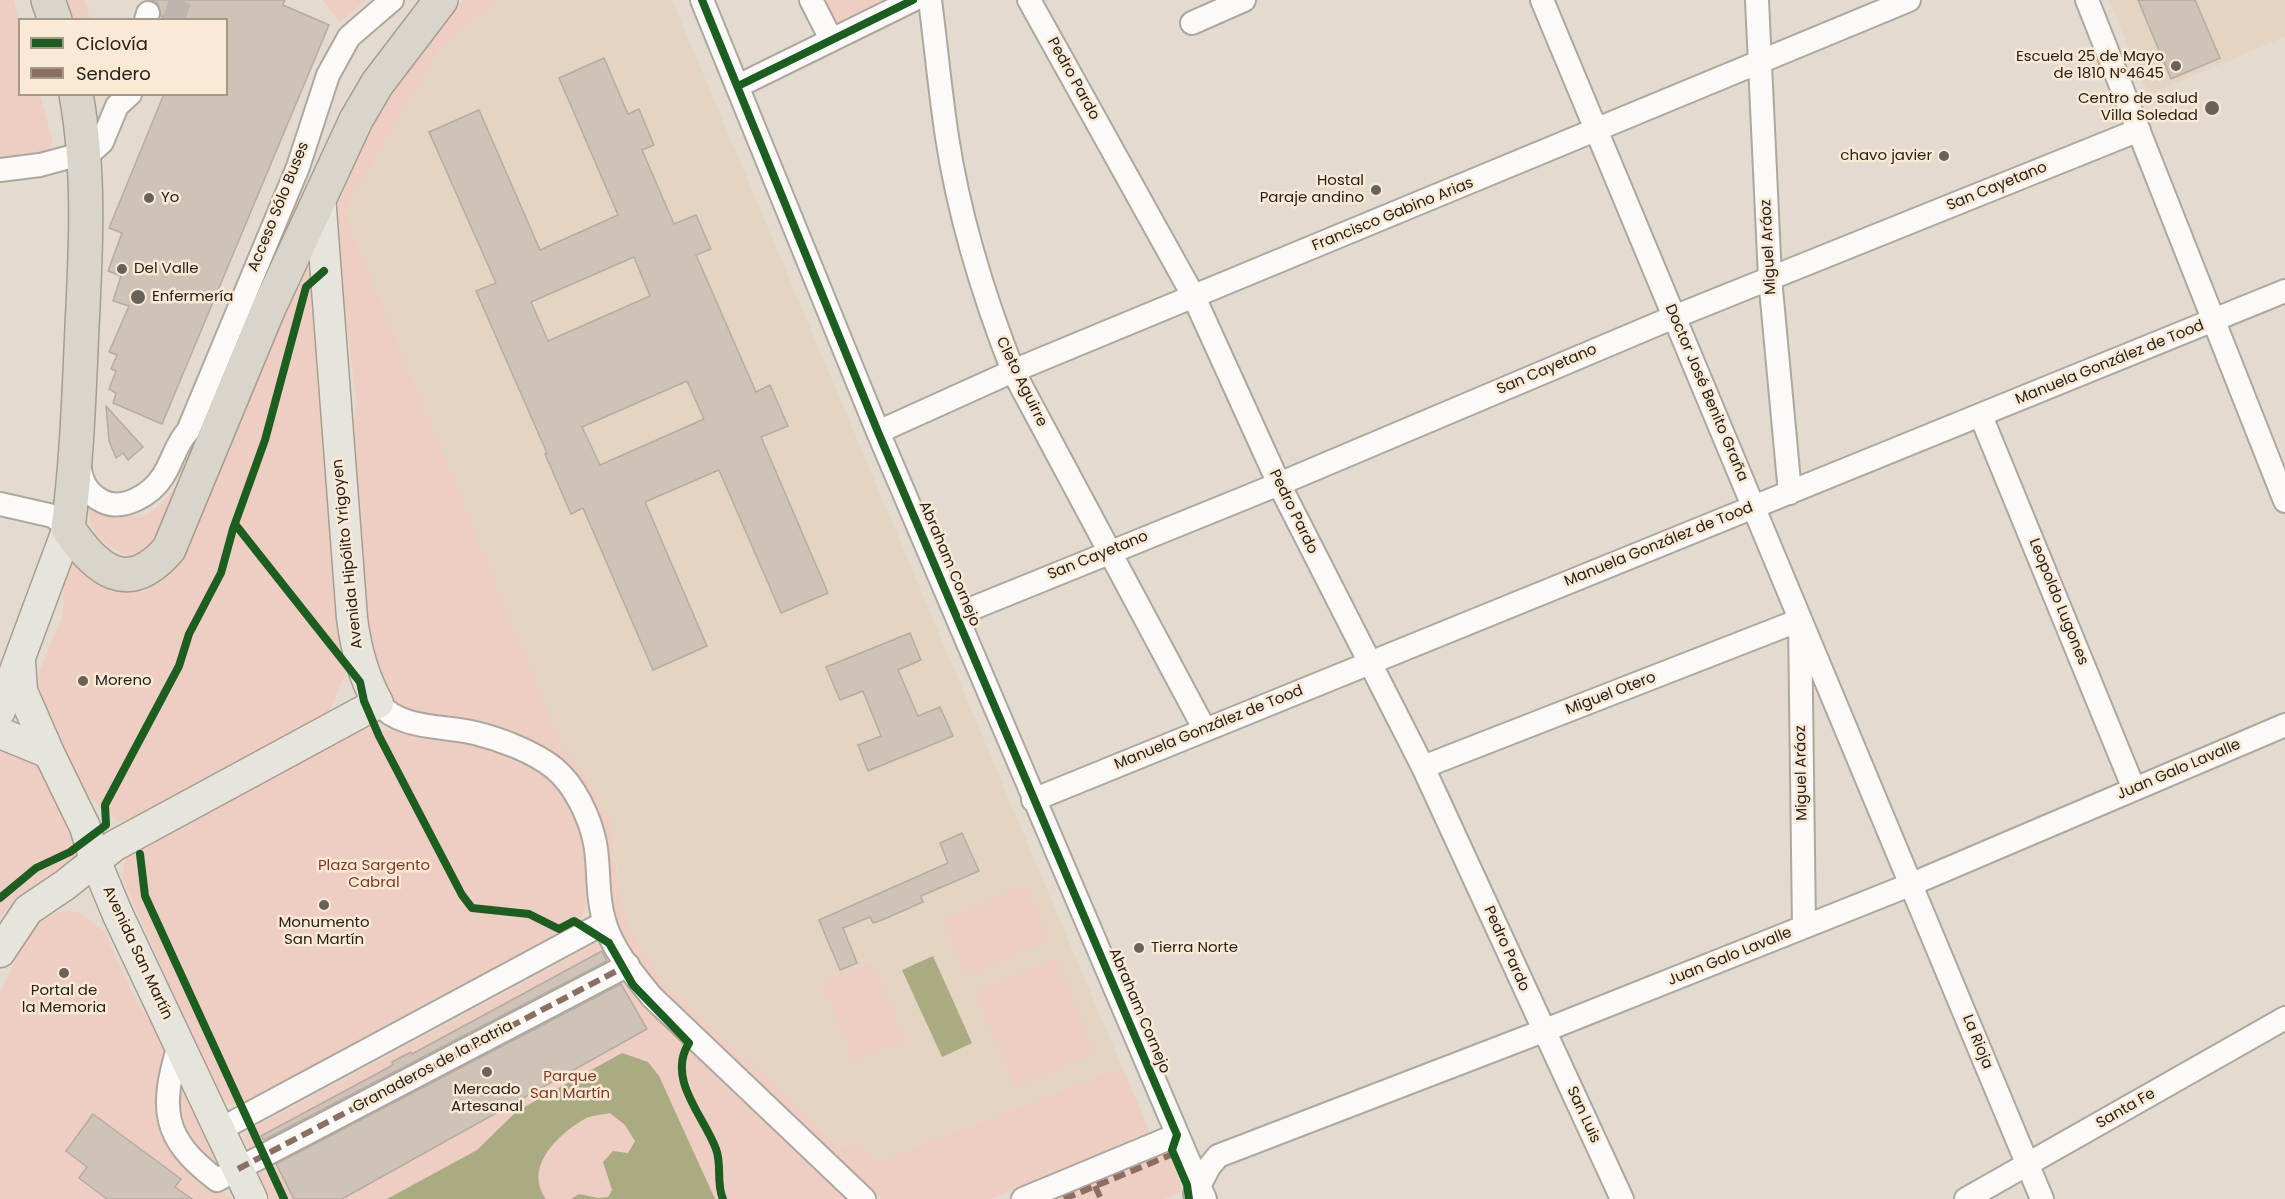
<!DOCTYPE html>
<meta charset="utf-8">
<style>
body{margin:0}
#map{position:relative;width:2285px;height:1199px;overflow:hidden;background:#e4dbd0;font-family:Poppins,sans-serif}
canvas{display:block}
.legend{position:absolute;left:18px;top:18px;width:210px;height:78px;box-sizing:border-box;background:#f9e9d5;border:2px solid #a5998a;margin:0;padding:8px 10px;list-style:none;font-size:18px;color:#27211a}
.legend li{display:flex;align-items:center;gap:12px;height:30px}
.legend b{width:30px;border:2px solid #a5998a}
</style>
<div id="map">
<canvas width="2285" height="1199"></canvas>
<ul class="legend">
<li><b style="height:8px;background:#1b5e20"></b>Ciclovía</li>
<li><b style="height:8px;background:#8d6e63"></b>Sendero</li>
</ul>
</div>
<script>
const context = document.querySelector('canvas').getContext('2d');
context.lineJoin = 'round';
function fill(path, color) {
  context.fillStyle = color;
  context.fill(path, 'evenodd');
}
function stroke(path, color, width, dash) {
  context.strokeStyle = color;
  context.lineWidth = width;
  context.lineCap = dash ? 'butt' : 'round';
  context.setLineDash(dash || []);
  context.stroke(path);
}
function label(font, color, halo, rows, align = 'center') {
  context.font = font + ' Poppins,sans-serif';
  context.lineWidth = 5;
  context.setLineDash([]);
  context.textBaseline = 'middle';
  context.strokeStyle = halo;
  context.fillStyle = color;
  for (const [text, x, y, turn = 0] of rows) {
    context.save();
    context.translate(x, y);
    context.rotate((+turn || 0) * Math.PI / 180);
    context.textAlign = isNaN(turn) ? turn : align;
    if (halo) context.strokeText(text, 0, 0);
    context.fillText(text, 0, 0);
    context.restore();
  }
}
fill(new Path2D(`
 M499 0H672L1122 1067 880 1161 854 1143 842 1149 662 980 631 930 619 894 614 839 589 780 562 747 345 212 439 49Z
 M2109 0H2285V37L2148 95Z`), '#e4d5c2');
fill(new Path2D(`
 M0 0H14L19 22 20 94 40 95 53 142 43 155 0 162Z
 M64 0H85L90 19H69Z
 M322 0H367L340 22Z
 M463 0H499L439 49 345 212 562 746 589 780 611 823 619 894 631 930 662 980 842 1149 854 1143 880 1161 1122 1067 1149 1129 1146 1136 991 1199H881L840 1165 649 982 620 935 612 914 604 841 528 740 479 720 402 712 392 706 375 679 346 443 357 407 332 208 360 140 431 32Z
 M819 0H897L833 28Z
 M309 247 318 320 347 670 324 723 138 823 117 820 99 807 86 793 39 694V672L63 614 64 582 76 553 87 574 113 591 142 592 156 585 167 573Z
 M188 470 156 548 134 557C111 552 80 529 91 502 146 529 155 516 188 470Z
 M355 727 433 735 489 750 545 774 572 804 585 844 587 903 579 924 241 1104 230 1105 220 1098 122 878 125 857 132 845Z
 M8 749 37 763 79 855 16 898 0 918V751Z
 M1027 884 1050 940 966 977 942 920Z
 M65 910 81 913 104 931 137 1003 151 1023 164 1051 159 1095 220 1189 232 1199H0V992L28 934 46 917Z
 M595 944H603L651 1008 847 1199H270L246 1144 244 1136 250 1130Z
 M1057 958 1095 1054 1015 1088 974 991Z
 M873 962 905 1041 854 1061 822 982Z
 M178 1079 220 1171 184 1143 173 1087Z
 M1168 1152 1184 1191 1165 1199H1055Z`), '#eecec2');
fill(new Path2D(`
 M933 956 972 1043 942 1057 902 970Z
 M622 1053 648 1062 659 1076 715 1199H571L579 1194 598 1198 608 1197 612 1190 603 1162 613 1151 628 1153 635 1141 625 1125 610 1113C602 1115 590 1115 583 1120 556 1136 524 1168 546 1199H387L477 1150 517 1111Z`), '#aaab83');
const building = new Path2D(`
 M151 0H285L283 5 329 25 162 424 113 403 116 393 109 389 116 371 111 369 117 355 109 352 129 306 113 301 121 276 108 271 122 233 109 228 164 94H226V20H168L161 16 158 4Z
 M2138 0H2195L2220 58 2171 79Z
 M604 58 628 114 639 109 654 145 642 150 674 224 696 215 711 249 696 255 756 392 770 385 788 426 761 437 828 593 781 613 719 470 645 502 707 646 653 670 583 508 571 514 545 454 547 453 476 291 496 283 429 132 479 110 540 250 618 215 559 78ZM634 257 650 296 548 341 531 302ZM687 381 704 419 600 465 582 427Z
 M106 406 143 447 128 460 123 453 116 458 109 441Z
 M910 633 921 660 898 670 918 716 940 707 953 736 868 771 858 745 881 736 863 691 840 700 826 667Z
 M962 833 979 871 921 896 923 902 882 920 873 923 870 917 843 928 857 963 840 970 819 920 948 863 940 843Z
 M602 951 607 961 264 1140 261 1136 393 1065 392 1062 411 1052 412 1054Z
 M621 984 647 1029 342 1199H294L276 1164Z
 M93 1114 181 1179 175 1187 192 1199H107L79 1178 87 1167 66 1151Z`);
fill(building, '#cfc2b7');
stroke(building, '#b4aca4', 1.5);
stroke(new Path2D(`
 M173 20 181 0`), '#beb6ac', 22, [22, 11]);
const minor = new Path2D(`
 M702 0 878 432 1205 1199
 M811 0 831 39
 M930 0C936 46 940 91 947 137 959 216 984 297 1013 371L1205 730
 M1029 0 1194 297 1279 484 1423 767 1622 1199
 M1542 0 2042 1199
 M1757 0 1770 278 1790 493
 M2087 0 2285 501
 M146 20 148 13
 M1192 23 1244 0
 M738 86 913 0
 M0 170 40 165 92 151 102 142 117 106 130 94
 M1981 416 2134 789
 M878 432 1013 371 1909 0
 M79 463C81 480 86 493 102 501 123 512 152 494 163 476 173 461 175 445 188 431L298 167 328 75 349 37 392 0
 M0 504 53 516 68 528
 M956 615 1279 484 1674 317 2139 130
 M378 703C401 730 442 725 475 733 500 739 534 752 554 768 575 785 590 818 595 843 600 869 596 894 604 920 611 948 634 975 652 997L864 1199
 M1423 767 1800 620 1804 927
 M1033 800 2285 291
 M179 1045C160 1108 161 1138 217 1180L628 965
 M219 1130 604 923
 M1195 1194 1209 1167 1218 1156 1543 1031 1912 884 2285 725
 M1023 1199 1177 1135
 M1966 1199 2285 1018`);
const major = new Path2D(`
 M20 661 22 691 49 753
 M0 711 68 528
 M0 733 49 753 85 827 95 860 118 915 252 1199
 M0 952 28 910 65 885 114 846 378 703C363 676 356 650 352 618L320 196`);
const highway = new Path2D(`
 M48 0 55 20
 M76 94C90 171 86 249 82 327 79 394 77 461 68 528 96 570 128 597 169 549L268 310 356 120 377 84 441 0`);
stroke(minor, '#aea79e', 26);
stroke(major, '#a59e90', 33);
stroke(highway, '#a59e90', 36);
stroke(minor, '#fbfaf8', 22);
stroke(major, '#e7e4dd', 30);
stroke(highway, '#d9d5cb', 33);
stroke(new Path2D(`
 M238 1169 626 966
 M1095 1186 1101 1199
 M1064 1199 1173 1154`), '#8d6e63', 6, [12, 6]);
stroke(new Path2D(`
 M702 0 878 432 1177 1135 1172 1150 1187 1185 1189 1199
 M738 86 913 0
 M235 524 360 682 364 701 379 736 462 895 472 908 529 914 559 929 574 921 609 943 633 985 689 1043C666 1079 704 1116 716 1149 722 1164 716 1184 723 1199
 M140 854 145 896 284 1199
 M0 898 36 868 70 852 106 825 105 805 179 666 189 634 221 573 233 529 265 440 306 287 324 271`), '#1b5e20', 8);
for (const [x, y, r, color] of [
 [2176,66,6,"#69625a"],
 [2212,108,8,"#69625a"],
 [1944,156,6,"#69625a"],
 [1376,190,6,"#69625a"],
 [149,198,6,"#69625a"],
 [122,269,6,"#69625a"],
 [138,297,8,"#69625a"],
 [83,681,6,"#69625a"],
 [324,905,6,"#69625a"],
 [1139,948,6,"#69625a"],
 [64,973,6,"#69625a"],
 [487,1072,6,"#69625a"]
]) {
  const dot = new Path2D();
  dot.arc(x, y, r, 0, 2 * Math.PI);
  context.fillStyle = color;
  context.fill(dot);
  stroke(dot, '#f9e9d5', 2);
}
label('15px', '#27211a', '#f9e9d5', [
 ["Escuela 25 de Mayo",2164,57,"right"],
 ["de 1810 N°4645",2164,74,"right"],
 ["Centro de salud",2198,99,"right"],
 ["Villa Soledad",2198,116,"right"],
 ["chavo javier",1932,156,"right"],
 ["Hostal",1364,181,"right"],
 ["Paraje andino",1364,198,"right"],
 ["Yo",161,198],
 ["Del Valle",134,269],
 ["Enfermería",152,297],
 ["Moreno",95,681],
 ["Monumento",324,923,"center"],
 ["San Martín",324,940,"center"],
 ["Tierra Norte",1151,948],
 ["Portal de",64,991,"center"],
 ["la Memoria",64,1008,"center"],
 ["Mercado",487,1090,"center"],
 ["Artesanal",487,1107,"center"]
], 'left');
label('15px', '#27211a', '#f9e9d5', [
 ["Pedro Pardo",1073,79,61],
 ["San Cayetano",1997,187,-22],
 ["Acceso Sólo Buses",279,207,-68],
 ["Francisco Gabino Arias",1393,215,-22],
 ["Miguel Aráoz",1769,247,-93],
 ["Manuela González de Tood",2110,363,-22],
 ["San Cayetano",1547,370,-23],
 ["Cleto Aguirre",1021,382,64],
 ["Doctor José Benito Graña",1706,393,67],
 ["Pedro Pardo",1293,512,64],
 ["Manuela González de Tood",1659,545,-22],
 ["Avenida Hipólito Yrigoyen",348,554,-96],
 ["San Cayetano",1098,556,-22],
 ["Abraham Cornejo",949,564,67],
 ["Leopoldo Lugones",2058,602,68],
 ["Miguel Otero",1611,694,-21],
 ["Manuela González de Tood",1209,728,-22],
 ["Juan Galo Lavalle",2179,770,-23],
 ["Miguel Aráoz",1802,773,-91],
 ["Pedro Pardo",1506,949,66],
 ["Avenida San Martín",137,953,65],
 ["Juan Galo Lavalle",1730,957,-22],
 ["Abraham Cornejo",1139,1011,67],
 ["La Rioja",1977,1042,68],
 ["Granaderos de la Patria",433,1067,-28],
 ["Santa Fe",2126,1109,-30],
 ["San Luis",1583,1115,65]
]);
label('15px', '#813927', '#f9e9d5', [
 ["Plaza Sargento",374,866],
 ["Cabral",374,883],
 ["Parque",570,1077],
 ["San Martín",570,1094]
]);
</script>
